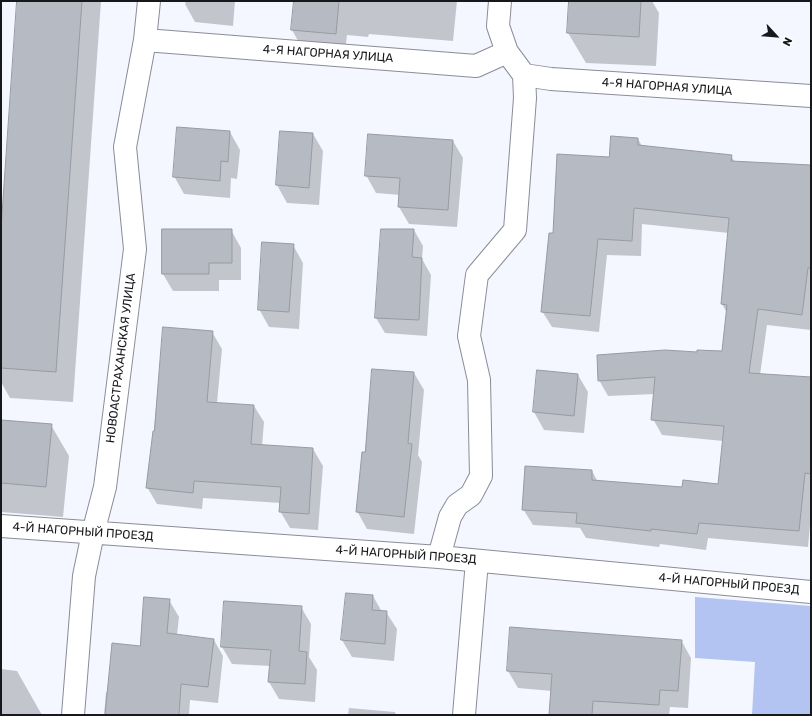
<!DOCTYPE html>
<meta charset="utf-8">
<style>
body{margin:0}
#map{position:relative;width:812px;height:716px;overflow:hidden;background:#f4f7ff;font-family:Rubik,sans-serif}
canvas{display:block}
.frame{position:absolute;inset:0;border:2px solid #16181b;pointer-events:none}
.north{position:absolute;left:756px;top:16px;width:40px;height:40px;-webkit-text-stroke:3px #fff;paint-order:stroke;rotate:116deg;font-size:11px;font-weight:700;line-height:16px;text-align:center;color:#16181b}
.north::after{content:'';display:block;margin:auto;width:14px;height:18px;background:#16181b;clip-path:polygon(50% 0,100% 100%,50% 72%,0 100%)}
</style>
<div id="map">
<canvas width="812" height="716"></canvas>
<div class="frame"></div>
<div class="north">N</div>
</div>
<script>
const context = document.querySelector('canvas').getContext('2d');
context.lineJoin = 'round';
function fill(path, color) {
  context.fillStyle = color;
  context.fill(path, 'evenodd');
}
function stroke(path, color, width, dash) {
  context.strokeStyle = color;
  context.lineWidth = width;
  context.lineCap = dash ? 'butt' : 'round';
  context.setLineDash(dash || []);
  context.stroke(path);
}
function label(font, color, halo, rows, align = 'center') {
  context.font = font + ' Rubik,sans-serif';
  context.lineWidth = 3;
  context.setLineDash([]);
  context.textBaseline = 'middle';
  context.strokeStyle = halo;
  context.fillStyle = color;
  for (const [text, x, y, turn = 0] of rows) {
    context.save();
    context.translate(x, y);
    context.rotate((+turn || 0) * Math.PI / 180);
    context.textAlign = isNaN(turn) ? turn : align;
    if (halo) context.strokeText(text, 0, 0);
    context.fillText(text, 0, 0);
    context.restore();
  }
}
fill(new Path2D(`
 M695 597 811 606V715H752L755 662 695 658Z`), '#b3c3f2');
fill(new Path2D(`
 M18 1H101L73 402 10 398 1 382V244Z
 M186 1H235L233 26 195 22 185 4Z
 M295 1H457L453 41 369 34 368 37 347 35 345 52 302 48 292 30Z
 M570 1H652L659 13 656 66 586 63 568 33Z
 M230 132 240 150 237 179 231 178 230 198 184 194 174 176Z
 M281 132 313 134 323 151 319 205 287 203 277 185Z
 M638 139 642 146 731 156 735 162 811 166V330L767 325 760 375 811 378V514L808 547 708 538 706 550 660 544 659 547 586 538 580 528 533 525 523 509 592 471 598 482 683 489 719 485 723 441 662 435 653 419 655 394 608 396 599 380 698 353 723 352 727 313 722 304 729 233 642 224 641 256 607 255 599 332 552 327 542 311 553 234 610 158Z
 M453 141 463 158 457 227 409 224 399 207 400 195 376 193 366 175Z
 M231 230 241 248V280H219V291H173L163 274Z
 M414 230 423 246 422 259 431 275 427 336 385 333 376 318Z
 M293 245 303 263 299 329 269 327 259 309Z
 M212 332 222 349 217 403 254 406 264 422 262 446 313 449 323 466 318 530 290 528 280 511 281 503 203 498 202 509 157 504 147 487Z
 M538 371 578 375 588 392 584 433 544 430 534 412Z
 M414 373 424 390 418 455 422 462 414 534 367 529 357 511 366 453Z
 M1 421 51 425 69 456 63 517 1 512Z
 M373 596 382 612H386L397 629 394 661 352 657 342 640Z
 M169 600 179 617 177 635 214 640 223 656 218 703 190 700 189 715H104L106 692H108L141 647Z
 M301 607 311 624 309 657 317 670 315 702 279 699 269 682 270 666 232 664 222 647Z
 M681 640 691 658 688 708 670 707 669 715H550L552 691 518 688 508 671Z
 M1 669 17 671 42 715H1Z
 M349 708 395 712 396 715H348Z`), '#0003');
const building = new Path2D(`
 M17 1H82L56 372 1 368V229Z
 M294 1H339L336 34 291 30Z
 M569 1H641L639 37 567 33Z
 M177 127 230 131 228 162 221 161 220 181 173 177Z
 M280 131 313 133 309 188 276 185Z
 M368 134 453 140 448 210 398 207 400 178 365 176Z
 M611 136 638 138V145L732 155 731 161 811 165V268H808L802 315 758 309 749 373 811 377V474L805 473 799 531 699 523 697 534 651 529V531L576 523 577 513 522 510 525 466 592 470V480L682 487 683 480 718 484 724 426 651 420 655 377 598 381 597 355 665 350 697 352V350L722 351 727 305 721 304 729 218 634 208 632 241 598 239 590 316 541 312 549 233H553L557 154 609 157Z
 M162 229H232V263H209V274H162Z
 M381 229H414L412 257 422 258 419 320 375 318Z
 M262 242 294 244 289 312 258 310Z
 M163 327 213 331 207 402 254 405 251 444 313 448 309 514 279 512 281 487 194 481 193 493 146 488 153 431H154Z
 M372 369 414 372 408 443 412 444 404 517 356 512 362 452H365Z
 M537 370 578 374 574 416 533 412Z
 M1 420 52 424 46 487 1 483Z
 M346 593 373 595 372 610 387 611 385 644 341 640Z
 M144 597 170 599 167 633 214 639 208 687 181 684 179 715H105L112 643 140 646Z
 M224 601 302 606 299 651 307 652 305 684 268 682 271 650 221 647Z
 M510 627 682 640 678 691 660 690 659 705 593 701 592 715H549L552 674 507 671Z`);
fill(building, '#b6bac3');
stroke(building, '#979aa3', 1);
const minor = new Path2D(`
 M145 40 476 66 507 52
 M524 75 551 79 811 96
 M1 526 439 557 811 592
 M439 557 450 517 457 505 471 495 481 476 479 380 469 336 477 275 515 230 525 98 524 75 507 52 498 26 500 1
 M73 715 84 576 93 533 105 487 135 249 125 147 145 40 149 1
 M464 715 477 561`);
stroke(minor, '#8a8d96', 24);
stroke(minor, '#fff', 22);
label('12px', '#16181b', '#fff', [
 ["4-Я НАГОРНАЯ УЛИЦА",328,54,4],
 ["4-Я НАГОРНАЯ УЛИЦА",667,87,4],
 ["НОВОАСТРАХАНСКАЯ УЛИЦА",121,358,-83],
 ["4-Й НАГОРНЫЙ ПРОЕЗД",83,532,4],
 ["4-Й НАГОРНЫЙ ПРОЕЗД",406,555,4],
 ["4-Й НАГОРНЫЙ ПРОЕЗД",729,584,5]
]);
</script>
